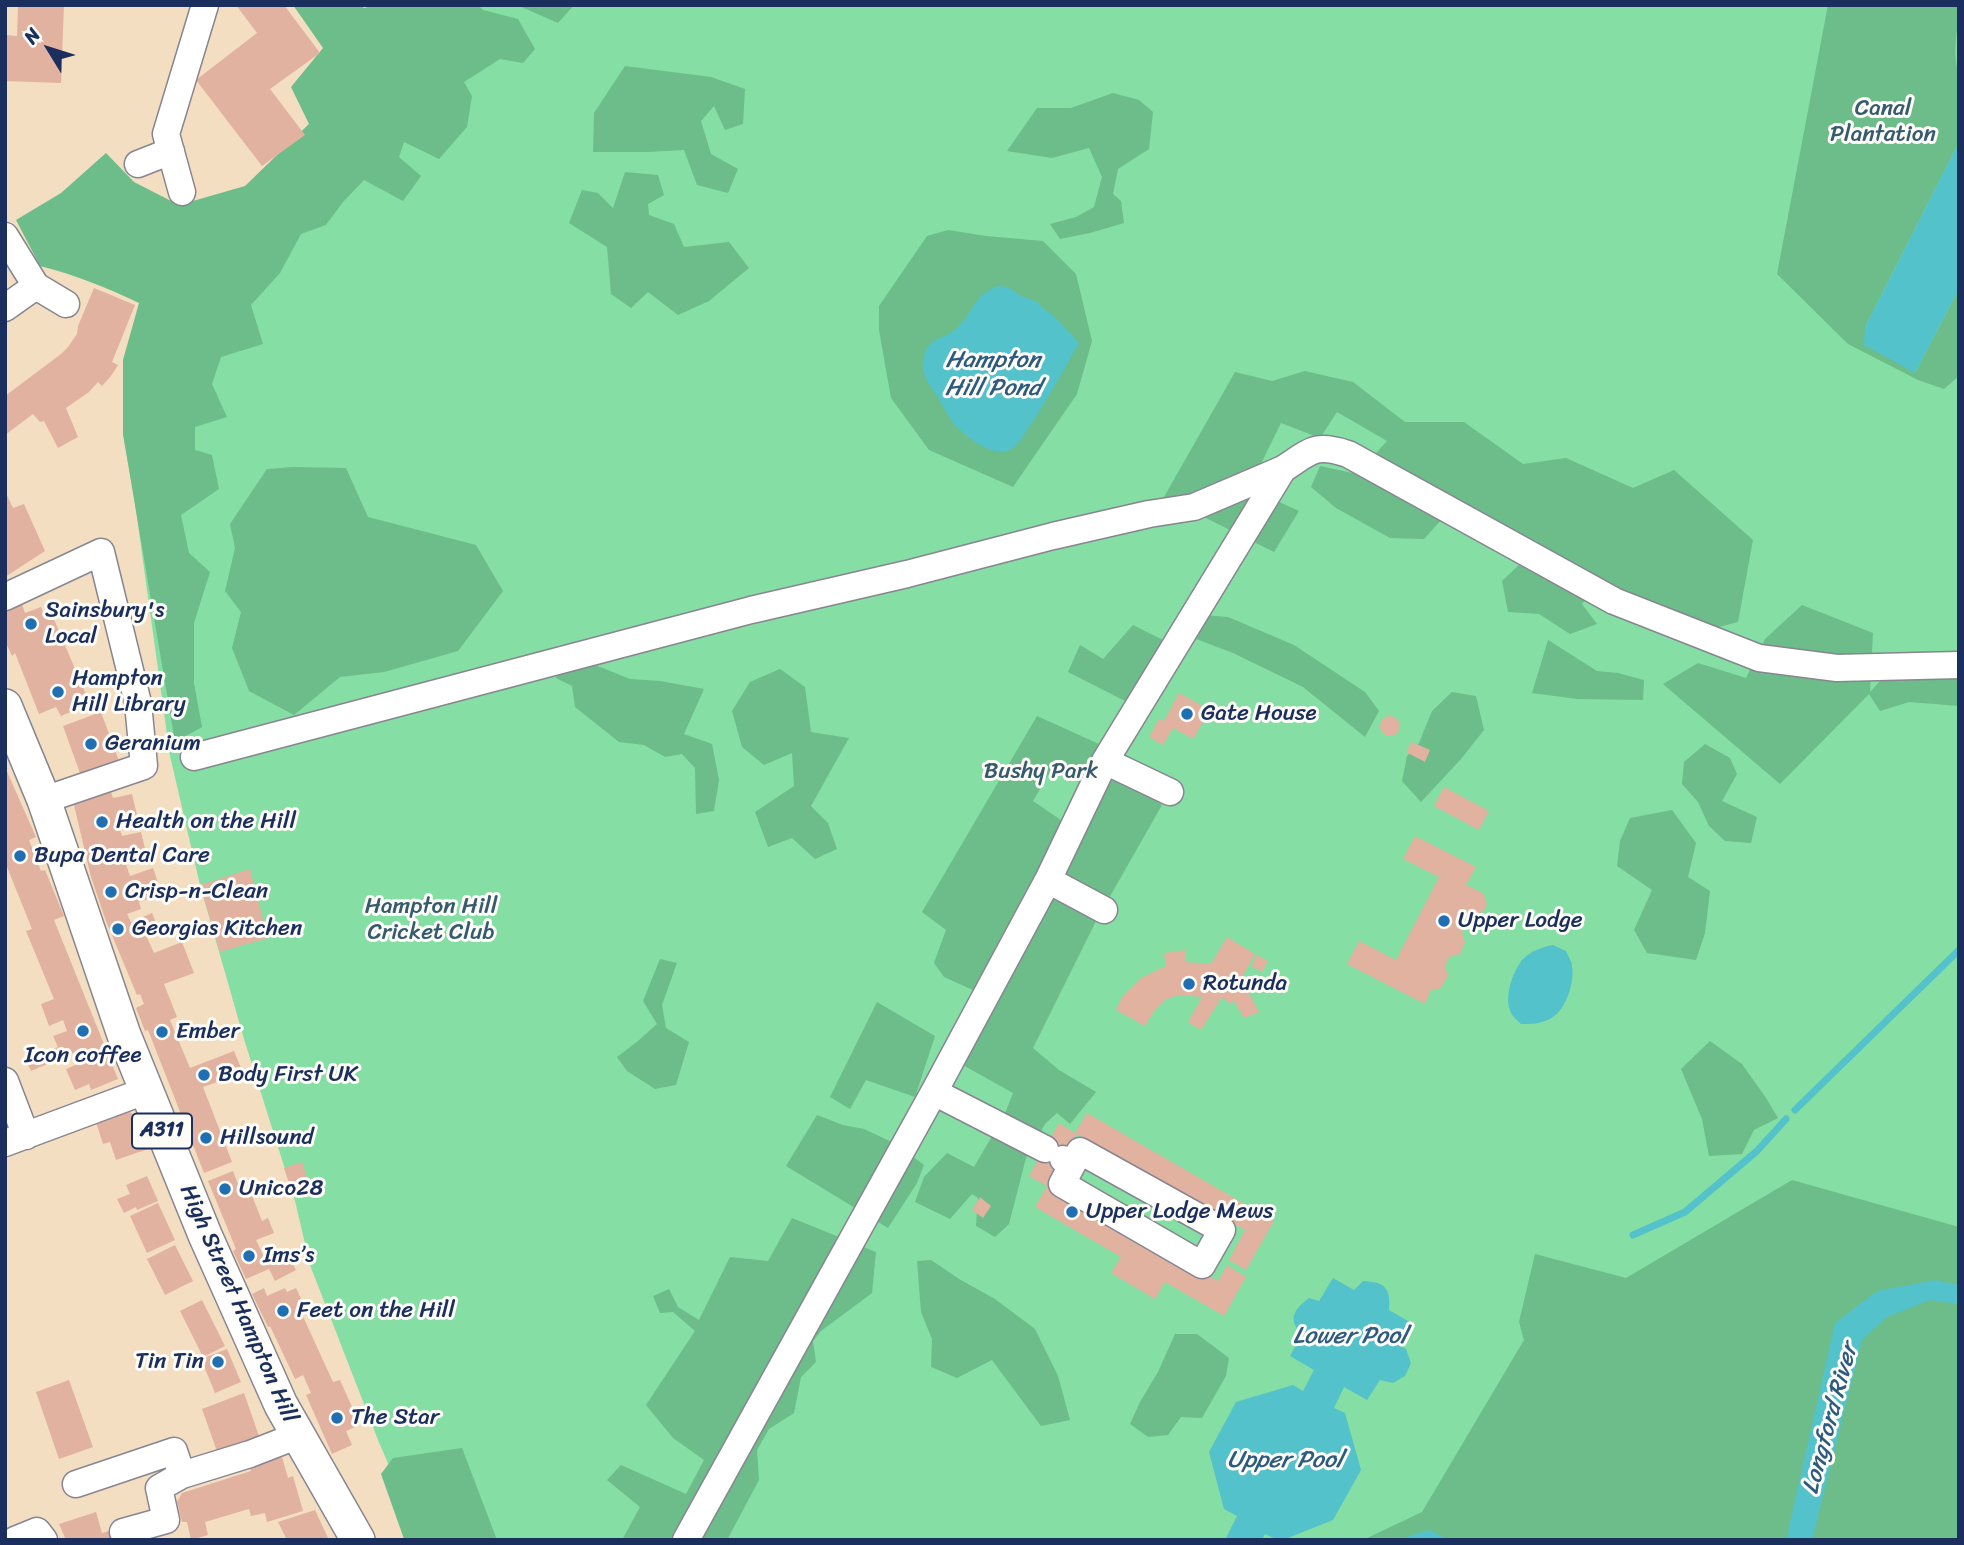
<!DOCTYPE html>
<meta charset="utf-8">
<style>
body{margin:0}
#map{position:relative;width:1964px;height:1545px;overflow:hidden;background:#f3dec1;font-family:Sriracha,sans-serif}
canvas{display:block}
.frame{position:absolute;inset:0;border:7px solid #1b2f5e;pointer-events:none}
.north{position:absolute;left:14px;top:14px;width:70px;height:70px;-webkit-text-stroke:5px #fdfcf7;paint-order:stroke;rotate:308deg;font-size:19px;font-weight:700;line-height:28px;text-align:center;color:#1b2f5e}
.north::after{content:'';display:block;margin:auto;width:24px;height:32px;background:#1b2f5e;clip-path:polygon(50% 0,100% 100%,50% 72%,0 100%)}
</style>
<div id="map">
<canvas width="1964" height="1545"></canvas>
<div class="frame"></div>
<div class="north">N</div>
</div>
<script>
const context = document.querySelector('canvas').getContext('2d');
context.lineJoin = 'round';
function fill(path, color) {
  context.fillStyle = color;
  context.fill(path, 'evenodd');
}
function stroke(path, color, width, dash) {
  context.strokeStyle = color;
  context.lineWidth = width;
  context.lineCap = dash ? 'butt' : 'round';
  context.setLineDash(dash || []);
  context.stroke(path);
}
function label(font, color, halo, rows, align = 'center') {
  context.font = font + ' Sriracha,sans-serif';
  context.lineWidth = 6;
  context.setLineDash([]);
  context.textBaseline = 'middle';
  context.strokeStyle = halo;
  context.fillStyle = color;
  for (const [text, x, y, turn = 0] of rows) {
    context.save();
    context.translate(x, y);
    context.rotate((+turn || 0) * Math.PI / 180);
    context.textAlign = isNaN(turn) ? turn : align;
    if (halo) context.strokeText(text, 0, 0);
    context.fillText(text, 0, 0);
    context.restore();
  }
}
fill(new Path2D(`
 M469 5H1959V1540H421L378 1440 310 1265 295 1201 244 1039 200 885 170 756 134 496 123 434 149 289Z`), '#85dea3');
fill(new Path2D(`
 M293 5H360L364 8 376 5H478L483 10 518 19 535 49 523 63 500 59 464 82 472 96 467 127 439 159 404 142 399 157 421 176 403 201 364 180 343 202 326 225 301 234 280 273 251 305 263 344 221 357 212 384 227 417 195 427V450L212 455 219 489 181 515 189 553 210 572 194 623V683L202 727 175 742 123 434V360L139 303C106 287 75 275 40 266L16 220 61 193 106 153 134 182 179 205 245 186 309 124 291 87 323 48Z
 M517 5H574L558 23Z
 M1828 5H1959C1959 29 1951 51 1959 74V142L1865 327 1915 373 1959 289V376L1944 389 1918 380 1848 344 1777 274Z
 M625 66 711 77 745 89 743 124 725 130 714 106 701 121 711 154 738 169 728 193 697 185 684 150 647 152H593L594 113Z
 M1113 93 1139 100 1153 112 1149 149 1118 169 1113 194 1121 201 1124 223 1090 233 1060 239 1050 224 1076 217 1094 207 1102 177 1089 148 1052 158 1007 151 1037 108H1071Z
 M625 172 658 175 664 195 648 204 649 215 674 224 684 247 729 242 749 268 709 301 678 315 648 292 631 308 611 294 607 247 569 223 582 190 598 193 613 208Z
 M948 230 986 236 1043 241 1076 274 1092 341 1077 394 1013 487 929 450 891 398 879 330V306L927 236Z
 M1305 371 1353 382 1405 422H1464L1523 464 1566 458 1633 488 1674 470 1753 540 1738 622 1672 639 1586 599 1582 604 1597 624 1570 634 1539 614 1508 612 1502 581 1521 563 1442 519 1424 539 1390 538 1336 508 1311 487 1320 466 1357 474 1387 441 1337 412 1320 438 1281 423 1249 488 1299 511 1274 552 1164 497 1235 372 1272 381Z
 M293 467 346 468 368 517 476 545 503 591 458 651 384 672 340 677 294 715 249 691 232 648 241 612 225 591 235 548 230 524 267 469Z
 M1802 605 1873 633 1870 692 1883 678 1959 673V706L1909 702 1880 711 1869 694 1780 784 1663 684 1698 663 1746 678 1765 639Z
 M1202 615 1228 617 1294 645 1365 692 1379 711 1365 737 1303 687 1233 653 1191 637Z
 M1133 625 1163 640 1127 702 1068 672 1080 645 1103 659Z
 M1548 640 1597 671 1618 673 1644 680 1643 700 1577 699 1532 693Z
 M570 655 630 679 660 681 704 689 684 734 712 744 719 780 714 811 696 814 695 768 682 754 665 757 644 745 619 742 575 707 572 686 556 678 560 658Z
 M780 669 805 687 811 732 849 738 811 806 828 823 837 849 815 859 792 838 768 847 755 812 794 786 792 753 764 765 742 747 732 711 750 682Z
 M1452 692 1476 696 1484 730 1461 759 1421 802 1402 781 1407 756 1419 743 1432 711Z
 M1037 716 1099 744 1090 779 1053 767 1033 801 1077 831 1105 775 1118 776 1162 805 1096 921 1033 1048 1059 1070 1096 1092 1070 1124 1057 1113 1045 1124 1026 1158 1009 1224 995 1237 976 1226 978 1198 972 1194 950 1219 915 1202 924 1177 947 1153 974 1167 1004 1116 1013 1093 961 1064 995 1000 944 977 934 963 946 930 922 912Z
 M1705 744 1730 758 1737 774 1722 801 1757 817 1751 843 1725 841 1709 826 1698 802 1682 784 1684 762Z
 M1672 810 1696 843 1688 877 1710 891 1705 933 1696 960 1647 953 1634 930 1652 890 1617 866 1620 841 1630 818Z
 M660 959 677 963 662 1005 666 1028 689 1042 676 1085 655 1089 627 1071 617 1057 638 1041 657 1024 643 1001Z
 M877 1002 935 1036 915 1097 866 1080 850 1109 830 1097Z
 M1710 1041 1742 1064 1766 1098 1778 1118 1754 1130 1742 1154 1709 1156 1702 1119 1681 1069Z
 M817 1115 843 1125 864 1129 896 1144 924 1165 917 1183 888 1228 786 1166Z
 M1792 1180 1959 1227V1540H1363L1422 1512 1524 1340 1519 1322 1535 1254 1626 1278Z
 M792 1218 876 1252 872 1293 821 1331 813 1341 816 1362 801 1377 794 1413 769 1429 757 1450 759 1480 727 1540H622L640 1507 607 1480 621 1465 686 1494 704 1460 673 1438 646 1405 695 1331 673 1312 660 1313 653 1296 669 1289 678 1307 699 1320 730 1257 768 1261Z
 M931 1260 959 1279 995 1299 1035 1329 1058 1376 1070 1420 1041 1426 992 1360 957 1378 931 1367 932 1339 921 1312 917 1261Z
 M1175 1334H1197L1229 1358 1226 1376 1202 1418 1181 1417 1168 1435 1148 1437 1130 1424 1140 1402 1158 1372Z
 M462 1448 497 1540 404 1539 381 1474 393 1458Z`), '#6cbd89');
fill(new Path2D(`
 M1959 142V289L1915 373 1864 345 1865 327Z
 M998 286 1008 287 1021 296 1035 301 1059 321 1079 343C1064 370 1049 396 1033 421 1027 430 1021 441 1014 447 997 462 966 437 954 424 948 416 943 405 937 396 932 388 924 378 923 368 922 363 924 357 925 352 933 335 947 339 958 327 976 309 972 296 998 286Z
 M1553 945 1566 951C1568 956 1572 961 1572 966 1575 981 1566 1009 1553 1017 1543 1024 1532 1024 1521 1024 1518 1021 1515 1019 1513 1016 1502 1001 1512 972 1523 959 1531 951 1542 947 1553 945Z
 M1333 1278 1354 1290 1363 1281C1385 1282 1391 1288 1389 1310L1413 1324 1399 1345 1406 1349 1411 1363 1405 1376 1393 1383 1380 1380 1367 1400 1344 1387 1334 1408 1345 1413 1361 1470 1333 1520 1283 1540H1278L1265 1534 1262 1540H1225L1237 1516 1224 1509 1209 1452 1236 1402 1293 1385 1303 1391 1314 1370 1290 1356 1302 1334C1287 1320 1294 1309 1309 1298L1319 1301Z
 M1935 1280 1959 1285V1304L1930 1300 1887 1317 1862 1340 1812 1540H1786L1835 1323 1877 1291Z
 M1429 1530 1450 1540H1402L1403 1538Z`), '#54c2cb');
stroke(new Path2D(`
 M1795 1110 1959 950
 M1633 1235 1685 1212 1757 1151 1786 1119`), '#54c2cb', 7);
fill(new Path2D(`
 M18 5H64L61 83 5 81V35L17 36Z
 M236 5H284L320 53 270 89 305 135 262 166 196 80 257 33Z
 M94 288 135 305 112 362 118 365 111 376 102 386 98 382 89 392 66 408 78 437 58 448 44 421 40 422 33 414 5 435V396L61 354 68 347 77 334 78 326Z
 M5 491 13 508 24 504 45 551 5 577Z
 M22 604 25 613 41 607 43 612 50 610 90 704 61 716 56 707 39 714 15 653 12 656 5 641V612Z
 M1179 693 1210 710 1193 739 1173 728 1163 745 1149 737 1159 719 1164 721Z
 M101 712 119 761 81 776 63 726Z
 M1380 726a10 10 0 1 1 20 0a10 10 0 1 1-20 0Z
 M1412 742 1430 750 1425 762 1406 752Z
 M5 767 36 837 29 840 41 871 45 870 64 916 54 920 118 1079 91 1090 89 1084 75 1090 66 1069 80 1063 76 1052 31 1071 26 1060 58 1047 53 1036 67 1031 63 1020 49 1026 41 1004 54 999 26 931 32 929 5 862Z
 M1444 787 1489 811 1479 830 1434 806Z
 M111 792 113 798 132 794 138 819 119 824 120 830 122 836 141 832 147 857 125 862 130 876 153 868 162 894 139 902 141 909 127 914 131 922 152 913 159 930 146 935 154 953 182 942 194 973 164 984 177 1017 170 1020 190 1068 234 1051 243 1073 203 1087 232 1162 204 1173 148 1030 145 1031 136 1008 144 1004 140 994 137 995 106 921 91 877 73 801Z
 M1415 836 1476 867 1466 885 1483 893 1487 904 1479 918 1465 924 1462 932 1465 942 1460 954 1449 957 1445 966 1448 975 1441 988 1431 990 1425 1004 1347 964 1359 941 1396 960 1439 877 1403 859Z
 M250 869 268 938 220 952 200 885Z
 M1227 937 1255 954 1240 981 1247 989 1259 1012 1244 1018 1234 1001 1230 1004 1222 997 1201 1030 1188 1022 1202 997 1178 995 1165 1000 1155 1010 1145 1026 1116 1010 1122 997 1141 978 1166 966 1164 953 1185 950 1186 962 1211 964Z
 M1257 955 1268 961 1262 972 1251 966Z
 M128 1111 136 1116 148 1149 116 1160 110 1142 103 1144 96 1122Z
 M1087 1113 1274 1221 1246 1270 1229 1260 1245 1230 1077 1134 1049 1183 1218 1281 1227 1265 1246 1277 1224 1316 1165 1282 1155 1299 1111 1273 1121 1257 1035 1207 1047 1186 1029 1176 1059 1123 1075 1133Z
 M302 1162 310 1186 292 1192 284 1168Z
 M233 1171 243 1197 251 1193 262 1221 268 1218 274 1233 256 1240 266 1261 286 1251 296 1270 275 1281 269 1269 246 1279 233 1251 236 1249 208 1181Z
 M147 1176 158 1201 137 1210 136 1207 124 1213 117 1199 130 1194 126 1185Z
 M980 1197 991 1206 983 1218 972 1210Z
 M158 1203 175 1240 147 1253 130 1216Z
 M175 1245 193 1281 165 1295 147 1259Z
 M264 1288 267 1296 285 1288 287 1292 296 1288 304 1305 295 1309 297 1313 301 1312 333 1382 340 1380 360 1425 346 1431 352 1445 332 1454 306 1395 311 1393 303 1375 295 1379 270 1326 268 1327 252 1294Z
 M202 1300 225 1346 203 1357 180 1311Z
 M227 1349 241 1382 215 1393 201 1359Z
 M69 1380 93 1447 59 1459 36 1392Z
 M244 1393 260 1439 218 1454 202 1409Z
 M282 1457 288 1478 293 1476 303 1511 267 1522 265 1513 251 1516 249 1509 205 1522 208 1535 191 1540 187 1522H182L177 1502 182 1493 251 1471 249 1467Z
 M315 1510 329 1540H287L278 1522Z
 M96 1512 102 1533 112 1530 115 1540H66L59 1524Z`), '#e1b2a0');
const minor = new Path2D(`
 M138 164 171 151
 M182 192 166 134 205 5
 M5 236 36 286 66 304
 M5 308 36 286
 M5 597 101 552 138 703 144 766 44 800
 M194 757 751 610 907 574 1053 536 1149 514 1194 507 1283 469
 M1105 761 1283 469C1311 451 1314 443 1348 454L1614 601 1759 658 1837 668 1959 665
 M1048 880 1104 910
 M5 1081 26 1136
 M934 1092 1045 1149
 M5 1143 145 1091
 M1063 1159 1072 1165 1080 1151 1222 1230 1202 1265 1062 1184 1072 1165
 M76 1484 174 1451 182 1475 250 1454 299 1435
 M123 1532 166 1520 159 1488 182 1475
 M15 1540 37 1531 44 1540
 M686 1540 934 1092 1048 880 1105 761 1170 792`);
const major = new Path2D(`
 M5 706 44 800 124 1035 205 1235 281 1405 358 1540`);
stroke(minor, '#878690', 29);
stroke(major, '#878690', 36);
stroke(minor, '#fff', 26);
stroke(major, '#fff', 33);
for (const [x, y, r, color] of [
 [31,624,7,"#1f6fb2"],
 [58,692,7,"#1f6fb2"],
 [1187,714,7,"#1f6fb2"],
 [91,744,7,"#1f6fb2"],
 [102,822,7,"#1f6fb2"],
 [20,856,7,"#1f6fb2"],
 [111,892,7,"#1f6fb2"],
 [1444,921,7,"#1f6fb2"],
 [118,929,7,"#1f6fb2"],
 [1189,984,7,"#1f6fb2"],
 [83,1031,7,"#1f6fb2"],
 [162,1032,7,"#1f6fb2"],
 [204,1075,7,"#1f6fb2"],
 [206,1138,7,"#1f6fb2"],
 [225,1189,7,"#1f6fb2"],
 [1072,1212,7,"#1f6fb2"],
 [249,1256,7,"#1f6fb2"],
 [283,1311,7,"#1f6fb2"],
 [218,1362,7,"#1f6fb2"],
 [337,1418,7,"#1f6fb2"]
]) {
  const dot = new Path2D();
  dot.arc(x, y, r, 0, 2 * Math.PI);
  context.fillStyle = color;
  context.fill(dot);
  stroke(dot, '#fdfcf7', 2.5);
}
for (const [x, y, w] of [
 [162,1131,60]
]) {
  const box = new Path2D();
  box.roundRect(x - w / 2, y - 17.5, w, 35, 5);
  context.fillStyle = '#fdfcf7';
  context.fill(box);
  stroke(box, '#1b2f5e', 2);
}
label('bold 21px', '#1b2f5e', null, [
 ["A311",162,1131]
]);
label('23px', '#365b6f', '#fdfcf7', [
 ["Canal",1883,109],
 ["Plantation",1883,135],
 ["Bushy Park",1041,772],
 ["Hampton Hill",431,907],
 ["Cricket Club",431,933]
]);
label('23px', '#1b2f5e', '#fdfcf7', [
 ["Sainsbury's",45,611],
 ["Local",45,637],
 ["Hampton",72,679],
 ["Hill Library",72,705],
 ["Gate House",1201,714],
 ["Geranium",105,744],
 ["Health on the Hill",116,822],
 ["Bupa Dental Care",34,856],
 ["Crisp-n-Clean",125,892],
 ["Upper Lodge",1458,921],
 ["Georgias Kitchen",132,929],
 ["Rotunda",1203,984],
 ["Ember",176,1032],
 ["Icon coffee",83,1056,"center"],
 ["Body First UK",218,1075],
 ["Hillsound",220,1138],
 ["Unico28",239,1189],
 ["Upper Lodge Mews",1086,1212],
 ["Ims’s",263,1256],
 ["Feet on the Hill",297,1311],
 ["Tin Tin",204,1362,"right"],
 ["The Star",351,1418]
], 'left');
label('23px', '#1b2f5e', '#fdfcf7', [
 ["High Street Hampton Hill",238,1304,66]
]);
label('italic 24px', '#2c5b7f', '#fdfcf7', [
 ["Hampton",993,361],
 ["Hill Pond",993,389],
 ["Lower Pool",1350,1337],
 ["Longford River",1831,1419,-75],
 ["Upper Pool",1285,1461]
]);
</script>
